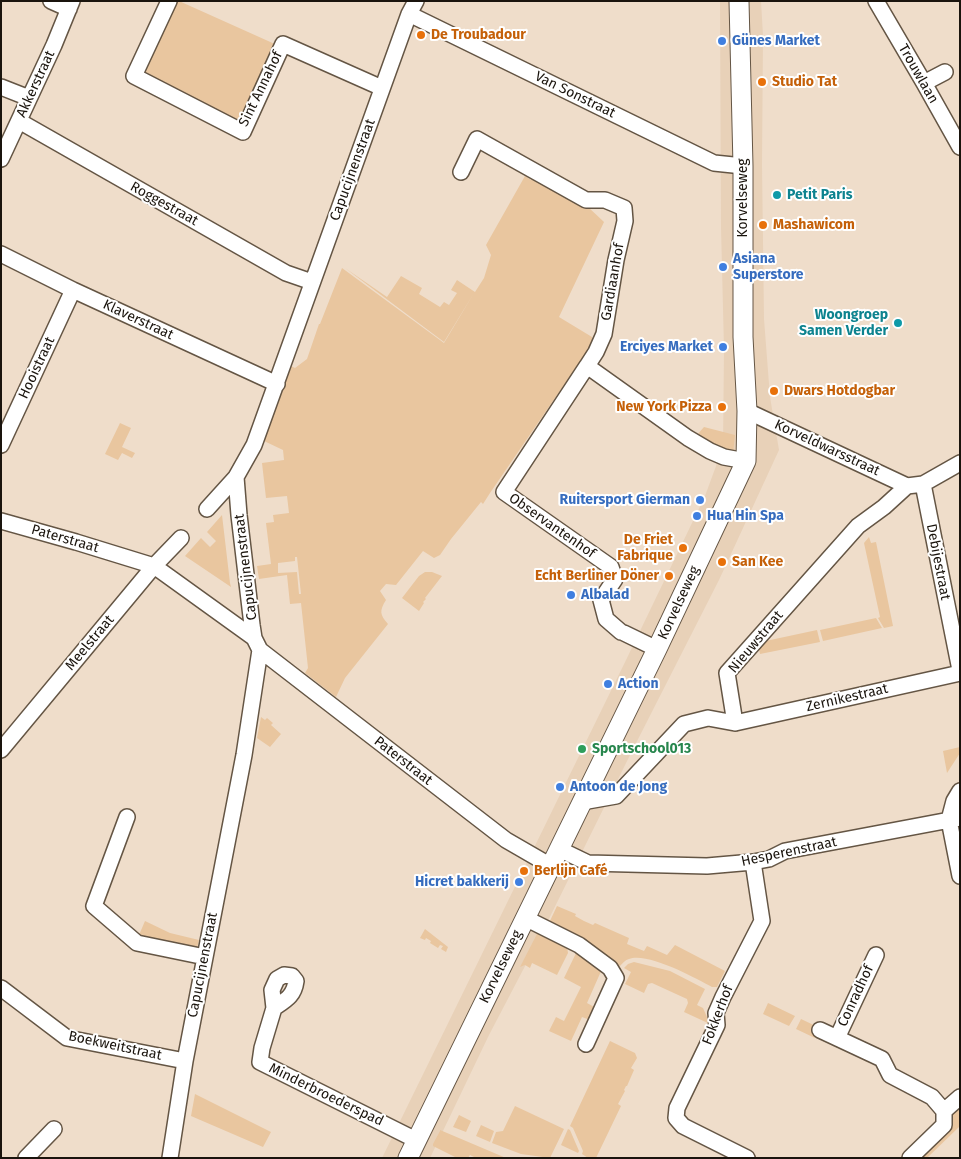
<!DOCTYPE html>
<meta charset="utf-8">
<style>
body{margin:0}
#map{position:relative;width:961px;height:1159px;overflow:hidden;background:#efddca;font-family:"Fira Sans",sans-serif}
canvas{display:block}
.frame{position:absolute;inset:0;border:2px solid #1a140d;pointer-events:none}
</style>
<div id="map">
<canvas width="961" height="1159"></canvas>
<div class="frame"></div>
</div>
<script>
const context = document.querySelector('canvas').getContext('2d');
context.lineJoin = 'round';
function fill(path, color) {
  context.fillStyle = color;
  context.fill(path, 'evenodd');
}
function stroke(path, color, width, dash) {
  context.strokeStyle = color;
  context.lineWidth = width;
  context.lineCap = dash ? 'butt' : 'round';
  context.setLineDash(dash || []);
  context.stroke(path);
}
function label(font, color, halo, rows, align = 'center') {
  context.font = font + ' "Fira Sans",sans-serif';
  context.lineWidth = 4;
  context.setLineDash([]);
  context.textBaseline = 'middle';
  context.strokeStyle = halo;
  context.fillStyle = color;
  for (const [text, x, y, turn = 0] of rows) {
    context.save();
    context.translate(x, y);
    context.rotate((+turn || 0) * Math.PI / 180);
    context.textAlign = isNaN(turn) ? turn : align;
    if (halo) context.strokeText(text, 0, 0);
    context.fillText(text, 0, 0);
    context.restore();
  }
}
fill(new Path2D(`
 M720 1H761L763 36 762 165 764 319 770 397 779 450 719 580 631 753 535 947 489 1035 430 1158H382L627 658 705 496 723 447 724 349 721 227Z`), '#e8d1b8');
fill(new Path2D(`
 M173 1H179L277 45 241 126 139 74Z
 M525 176 531 180 533 177 587 206 604 222 559 317 592 337V339L594 341 490 493 455 548 483 504 481 502 451 539 440 555 434 558 423 551 396 585 386 584 380 591 386 600C379 611 380 615 388 624L345 678 336 697 305 673 308 668 301 603 290 604 287 575 259 579 257 566 271 564 266 523 274 522 273 515 289 513 287 496 266 498 262 463 284 460 283 450 264 441 291 366 295 368 307 359 319 324H320L342 268 444 343 474 293 444 342 345 268 387 297 401 276 422 288 419 294 440 307 444 302 449 305 457 293 451 290 457 280 475 292 484 278 491 255 486 245ZM295 557H297L301 594H299L297 572 278 573V563L295 561Z
 M120 423 131 428 122 447 135 453 132 458 122 453 118 460 105 454Z
 M704 427 735 435 733 454 696 436Z
 M222 515 230 583 231 587 185 556 201 538 210 547 216 541 207 532Z
 M869 537 871 543 876 542 893 626 884 628 878 618 880 617 864 543Z
 M425 572H432L442 576 425 598 426 599 423 602 424 603 419 611 402 598 419 576Z
 M876 618 882 628 823 641 820 630Z
 M817 630 820 642 760 654 759 649 755 650 761 642Z
 M261 717 265 720 267 718 273 723 271 725 281 734 270 747 257 738Z
 M960 747V753L947 773 943 751Z
 M557 906 576 914 575 916 584 921 593 925 595 923 629 938 627 944 644 951 647 946 667 955 675 945 725 971 717 987H712C695 978 648 952 629 959 625 960 623 963 620 966L549 923Z
 M145 921 170 933 199 940 197 948 191 950 146 941 139 935Z
 M425 929 448 947 446 952 441 949 443 946 440 945 438 948 430 943 431 941 426 938 425 940 420 938Z
 M538 932 567 947 568 953 557 975 532 963 530 968 525 965 520 967Z
 M578 949 602 969 587 1003 596 1008 590 1020 582 1017 571 1041 549 1031 556 1017 564 1021 581 987 564 978Z
 M634 962 670 971 705 989 697 1005 703 1008 710 1024 684 1012 688 1003 687 999 652 983 648 984 644 993 625 984 631 972 624 968 628 964Z
 M768 1003 795 1016 789 1026 763 1014Z
 M801 1019 820 1028 815 1038 796 1029Z
 M610 1041 635 1053 637 1058 631 1068 634 1070 627 1086H626L624 1090 625 1091 618 1104 621 1106 596 1158H588L582 1154 583 1151 573 1128 570 1126Z
 M195 1094 271 1132 263 1147 191 1116Z
 M960 1105V1126L927 1158H919L952 1111Z
 M515 1106 564 1129 550 1158 521 1154 492 1143 496 1132 503 1131Z
 M459 1115 471 1121 466 1132 453 1127Z
 M481 1125 494 1131 490 1142 476 1136Z
 M568 1129 570 1130 579 1151 578 1153 561 1145Z
 M440 1130 506 1158H476L470 1155 468 1158H457L433 1146V1144L440 1131Z`), '#e9c69f');
const minor = new Path2D(`
 M51 1 69 9
 M169 1 134 76 243 132 283 44 382 88
 M876 1 924 83 960 147
 M409 14 714 163 743 166
 M924 83 945 72
 M1 87 29 98
 M19 121 286 273 312 282
 M1 159 54 45 72 1
 M461 172 477 139 586 200H605L624 208 625 221 616 260 604 334 596 352 587 366 688 438 710 451 724 457 746 461
 M1 254 73 290 277 384
 M587 366 504 492 611 567 615 579 601 600 606 619 621 632
 M747 411 907 486
 M1 445 73 290
 M923 484 960 670
 M207 509 236 477
 M1 521 76 542 154 566 254 638
 M624 633 657 649
 M260 650 506 840 551 866
 M735 723 960 673
 M1 750 154 566 181 538
 M960 791 954 801 949 820 960 876
 M582 802 616 796 684 724 708 718 735 723 727 673 858 526 884 507 907 486 923 484 960 463
 M127 817 94 906 137 943 205 957
 M559 849 588 863 707 866 753 862 769 859 785 851 960 818
 M525 918 579 945 610 968 616 978 586 1044
 M1 988 67 1038 185 1061
 M274 1008C286 1000 294 996 296 981L292 976 284 975 277 979 272 990 274 1008 262 1048 260 1062 416 1140
 M820 1030 882 1059 890 1075 932 1097 944 1111
 M837 1038 876 955
 M26 1158 54 1129
 M170 1158 185 1061 244 755 260 650 254 638 252 625 239 515 236 477 254 445 409 14 416 1
 M747 1158 683 1126 676 1118 677 1108 717 1025 716 1013 723 997 762 921 753 862
 M910 1158 944 1125V1111L960 1097`);
const tertiary = new Path2D(`
 M408 1158 657 649 746 461 747 411 743 337V166L739 1`);
stroke(minor, '#645544', 18);
stroke(tertiary, '#645544', 21);
stroke(minor, '#fff', 15);
stroke(tertiary, '#fff', 19);
for (const [x, y, r, color] of [
 [421,35,5,"#e8710a"],
 [722,41,5,"#3f7fe0"],
 [762,82,5,"#e8710a"],
 [777,195,5,"#0f9aa8"],
 [763,225,5,"#e8710a"],
 [723,267,5,"#3f7fe0"],
 [898,323,5,"#0f9aa8"],
 [723,347,5,"#3f7fe0"],
 [774,391,5,"#e8710a"],
 [722,407,5,"#e8710a"],
 [700,500,5,"#3f7fe0"],
 [697,516,5,"#3f7fe0"],
 [683,548,5,"#e8710a"],
 [722,562,5,"#e8710a"],
 [669,576,5,"#e8710a"],
 [571,595,5,"#3f7fe0"],
 [608,684,5,"#3f7fe0"],
 [582,749,5,"#2e9e5b"],
 [560,787,5,"#3f7fe0"],
 [524,871,5,"#e8710a"],
 [519,882,5,"#3f7fe0"]
]) {
  const dot = new Path2D();
  dot.arc(x, y, r, 0, 2 * Math.PI);
  context.fillStyle = color;
  context.fill(dot);
  stroke(dot, '#fff', 2);
}
label('bold 14px', '#c56008', '#fff', [
 ["De Troubadour",431,35],
 ["Studio Tat",772,82],
 ["Mashawicom",773,225],
 ["Dwars Hotdogbar",784,391],
 ["New York Pizza",712,407,"right"],
 ["De Friet",673,540,"right"],
 ["Fabrique",673,556,"right"],
 ["San Kee",732,562],
 ["Echt Berliner Döner",659,576,"right"],
 ["Berlijn Café",534,871]
], 'left');
label('bold 14px', '#366cbe', '#fff', [
 ["Günes Market",732,41],
 ["Asiana",733,259],
 ["Superstore",733,275],
 ["Erciyes Market",713,347,"right"],
 ["Ruitersport Gierman",690,500,"right"],
 ["Hua Hin Spa",707,516],
 ["Albalad",581,595],
 ["Action",618,684],
 ["Antoon de Jong",570,787],
 ["Hicret bakkerij",509,882,"right"]
], 'left');
label('14px', '#1a140d', '#fff', [
 ["Trouwlaan",918,74,60],
 ["Akkerstraat",36,84,-65],
 ["Sint Annahof",261,89,-64],
 ["Van Sonstraat",575,95,26],
 ["Capucijnenstraat",353,170,-70],
 ["Korvelseweg",743,198,-90],
 ["Roggestraat",164,204,29],
 ["Gardiaanhof",613,282,-80],
 ["Klaverstraat",138,320,25],
 ["Hooistraat",37,368,-65],
 ["Korveldwarsstraat",827,448,25],
 ["Observantenhof",552,526,35],
 ["Paterstraat",65,539,16],
 ["Debijestraat",938,562,79],
 ["Capucijnenstraat",246,567,-97],
 ["Korvelseweg",679,603,-65],
 ["Nieuwstraat",756,642,-50],
 ["Meelstraat",90,643,-50],
 ["Zernikestraat",847,698,-13],
 ["Paterstraat",403,761,38],
 ["Hesperenstraat",789,852,-12],
 ["Capucijnenstraat",203,965,-79],
 ["Korvelseweg",501,967,-64],
 ["Conradhof",856,996,-65],
 ["Fokkerhof",718,1015,-69],
 ["Boekweitstraat",115,1046,12],
 ["Minderbroederspad",326,1095,26]
]);
label('bold 14px', '#0d838f', '#fff', [
 ["Petit Paris",787,195],
 ["Woongroep",888,315,"right"],
 ["Samen Verder",888,331,"right"]
], 'left');
label('bold 14px', '#27864d', '#fff', [
 ["Sportschool013",592,749]
], 'left');
</script>
